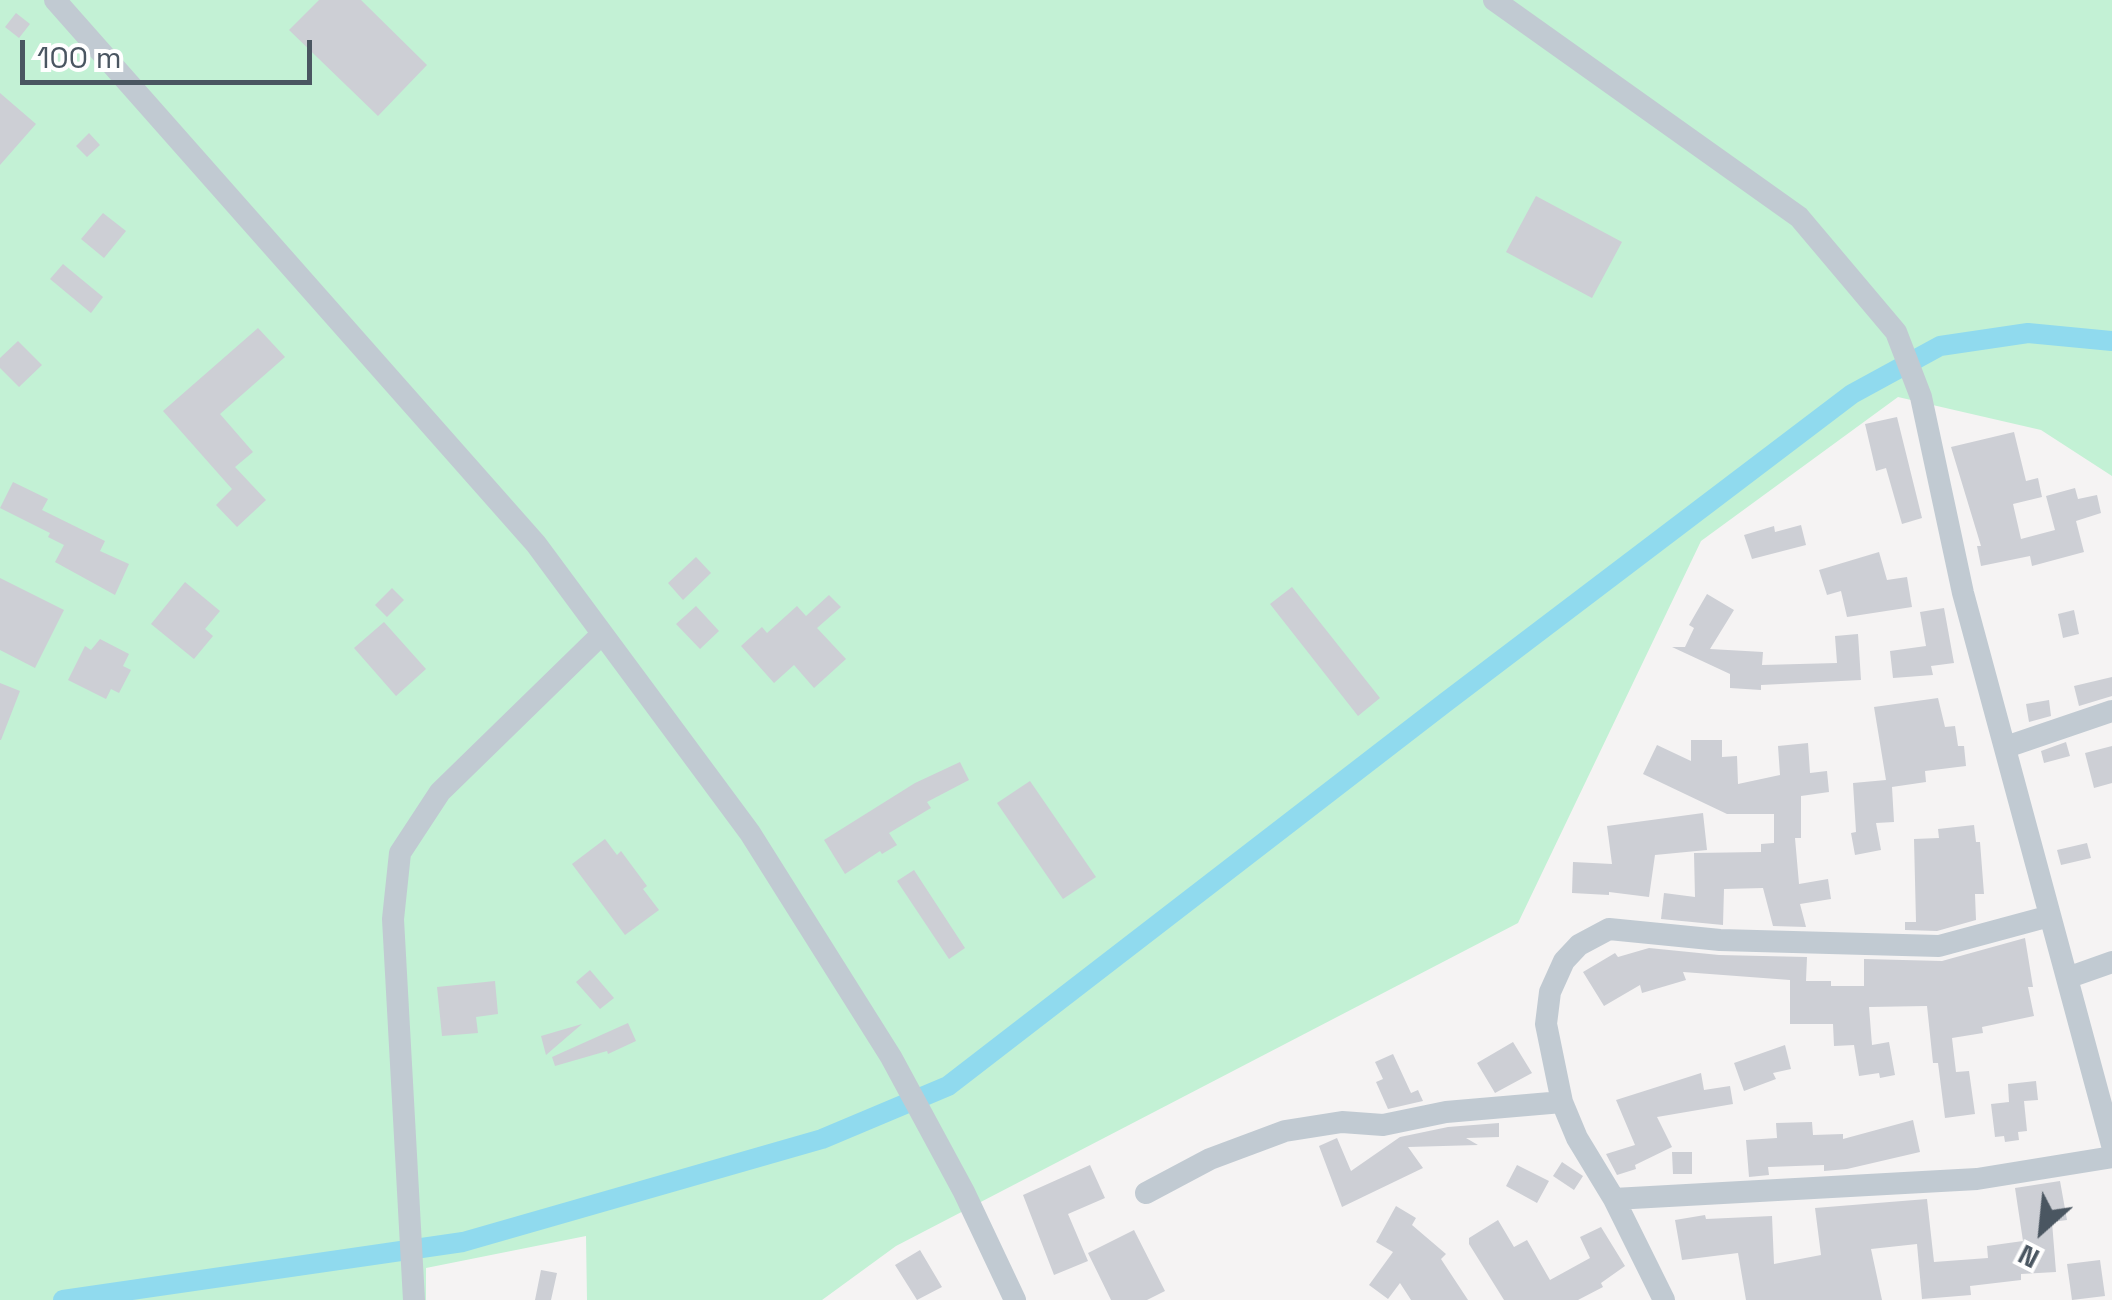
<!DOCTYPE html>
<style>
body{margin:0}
#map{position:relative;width:2112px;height:1300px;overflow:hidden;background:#f5f3f3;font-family:"Space Grotesk",sans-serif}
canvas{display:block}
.north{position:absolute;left:1992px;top:1180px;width:100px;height:100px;-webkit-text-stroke:8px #fff;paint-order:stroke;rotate:207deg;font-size:28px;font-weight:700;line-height:40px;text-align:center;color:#4a5661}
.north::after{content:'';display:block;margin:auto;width:35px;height:45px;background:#4a5661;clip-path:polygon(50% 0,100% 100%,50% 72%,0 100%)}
.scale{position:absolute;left:20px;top:40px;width:292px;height:45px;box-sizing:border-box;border:5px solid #4a5661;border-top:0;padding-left:12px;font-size:30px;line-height:35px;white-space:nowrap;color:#4a5661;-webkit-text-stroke:8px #fff;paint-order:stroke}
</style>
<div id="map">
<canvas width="2112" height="1300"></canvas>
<div class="north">N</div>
<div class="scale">100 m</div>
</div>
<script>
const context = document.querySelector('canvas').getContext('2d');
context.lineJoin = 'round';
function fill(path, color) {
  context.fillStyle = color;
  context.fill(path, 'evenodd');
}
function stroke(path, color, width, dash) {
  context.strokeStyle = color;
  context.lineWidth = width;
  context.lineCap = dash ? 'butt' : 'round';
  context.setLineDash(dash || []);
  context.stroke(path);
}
fill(new Path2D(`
 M0 0H2112V476L2041 430 1898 397 1701 541 1518 923 896 1246 822 1300H587L586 1236 426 1268V1300H0Z`), '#c3f1d5');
stroke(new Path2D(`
 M63 1300 463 1242 822 1139 948 1086 1446 702 1852 394 1940 346 2028 333 2112 341`), '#90daee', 20);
fill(new Path2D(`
 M319 0H361L427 65 378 116 289 30Z
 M16 13 30 24 19 38 5 27Z
 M0 93 36 124 0 165Z
 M89 133 100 145 87 157 76 146Z
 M1536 196 1622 242 1592 298 1506 252Z
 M103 213 126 231 104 258 81 239Z
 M63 264 103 297 91 313 50 279Z
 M258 328 285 357 220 414 253 452 235 467 266 500 237 527 216 505 232 489 163 411Z
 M18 341 42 365 19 387 0 368V358Z
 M1897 417 1922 518 1902 524 1886 468 1876 471 1865 424Z
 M2014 432 2026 481 2038 478 2042 497 2013 504 2021 539 2055 530 2046 496 2075 488 2078 499 2097 495 2101 513 2076 521 2084 552 2032 566 2030 556 1981 566 1977 546H1981L1951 447Z
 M13 482 48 499 42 510 105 541 100 551 129 564 115 595 55 562 64 545 48 537 50 533 0 508Z
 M1801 525 1806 545 1752 559 1744 535 1774 526 1775 532Z
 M1879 552 1887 580 1907 577 1912 607 1847 617 1841 591 1827 595 1819 570Z
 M696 557 711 573 683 600 668 583Z
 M0 578 64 610 35 668 0 650Z
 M185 582 220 611 205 629 213 636 194 659 151 624Z
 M1292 587 1380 698 1358 716 1270 604Z
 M392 588 404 600 387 617 375 605Z
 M1707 594 1734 610 1710 649 1763 652 1762 665 1837 663 1835 636 1858 634 1861 680 1761 685V690L1730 688V674L1672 647H1685L1694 628 1689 625Z
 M829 595 841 607 817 628 846 659 814 688 794 665 774 683 741 646 762 627 767 633 797 606 806 616Z
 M696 606 719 631 700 649 676 624Z
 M1944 608 1954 663 1931 666 1933 675 1893 678 1890 651 1926 646 1920 612Z
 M2074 610 2079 634 2063 638 2058 614Z
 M384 622 426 669 396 696 354 648Z
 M100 639 129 654 123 666 131 670 119 693 111 689 106 699 68 680 85 646 91 650Z
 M2112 677V696L2079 706 2074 686Z
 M0 683 20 691 1 740H0Z
 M1938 698 1945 727 1955 726 1958 746H1964L1966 766 1925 771 1926 782 1892 787 1894 822 1876 823 1881 850 1855 855 1851 833 1856 832 1853 783 1886 780 1874 707Z
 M2049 700 2051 716 2029 722 2026 704Z
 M1691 740H1722V757L1737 756 1738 784 1780 775 1778 746 1808 743 1810 773 1827 771 1829 792 1801 796V838H1795L1799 884 1828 879 1831 899 1800 904 1806 927 1773 926 1763 888 1724 889 1723 925 1661 919 1664 893 1695 897 1694 853 1761 852V844L1774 843V814H1727L1643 774 1657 745 1691 761Z
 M2066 742 2070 756 2044 763 2041 751Z
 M2112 746V783L2094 788 2085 753Z
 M960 762 969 780 927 802 931 808 889 833 897 845 882 854 880 851 845 874 824 840 915 783Z
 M1030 781 1096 877 1063 899 997 803Z
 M1703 813 1707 850 1655 855 1649 897 1609 892V895L1572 893 1573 862 1612 864 1607 826Z
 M1974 825 1976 842H1980L1984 894H1975L1976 920 1937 931 1905 930V922H1916L1914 839 1939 838 1938 829Z
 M605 839 617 855 621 851 647 886 643 889 659 910 625 935 572 864Z
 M2087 843 2091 858 2061 865 2057 850Z
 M914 870 965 948 949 959 897 881Z
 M2025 938 2033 987H2028L2034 1016 1982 1027 1983 1033 1952 1038 1956 1072 1969 1071 1975 1114 1945 1118 1938 1063H1933L1927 1006 1869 1007 1872 1045 1889 1042 1895 1075 1880 1078 1879 1073 1859 1076 1854 1045 1834 1046 1833 1024H1790V980L1683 972 1686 980 1642 993 1640 985 1604 1006 1583 972 1615 953 1618 957 1649 948 1719 955 1807 957 1806 981H1831V986H1864V959L1942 961Z
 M590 970 614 998 600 1009 576 982Z
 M495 981 498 1014 476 1017 478 1033 442 1036 437 987Z
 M628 1023 636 1041 608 1054 607 1051 555 1066 552 1057Z
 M582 1024 546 1055 541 1036Z
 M1513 1042 1532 1073 1495 1093 1477 1063Z
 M1785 1045 1791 1069 1773 1073 1776 1079 1744 1091 1734 1063Z
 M1393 1054 1411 1093 1418 1090 1423 1101 1388 1109 1376 1082 1383 1079 1375 1062Z
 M1701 1073 1704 1090 1730 1086 1733 1104 1657 1117 1672 1147 1635 1165 1636 1169 1617 1175 1606 1154 1635 1145 1616 1100Z
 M2036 1081 2038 1100 2024 1101 2027 1131 2018 1132 2019 1140 2005 1142 2004 1136 1995 1137 1991 1104 2009 1102 2008 1084Z
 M1913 1120 1920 1152 1847 1169 1824 1171V1165L1768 1167 1769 1175 1749 1177 1746 1140 1777 1138 1776 1123 1812 1122 1813 1135 1843 1134V1139Z
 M1499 1123V1137L1466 1138 1478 1145 1408 1147 1423 1168 1342 1207 1319 1146 1337 1138 1351 1171 1400 1137 1448 1127Z
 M1672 1152H1692V1174H1673Z
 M1562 1162 1583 1176 1574 1190 1553 1176Z
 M1090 1165 1105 1198 1068 1214 1088 1261 1054 1275 1023 1195Z
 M1517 1165 1549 1181 1537 1203 1506 1186Z
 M2060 1181 2067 1220 2052 1222 2056 1272 2021 1274V1280L1970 1286 1971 1295 1922 1299 1917 1244 1871 1249 1882 1300H1746L1738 1253 1682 1260 1675 1220 1705 1215 1706 1219 1772 1216 1774 1264 1821 1255 1815 1208 1927 1199 1934 1262 1988 1258 1987 1246 2023 1241 2015 1188Z
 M1396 1206 1416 1218 1412 1225 1446 1254 1441 1259 1468 1300H1411L1400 1283 1388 1299 1369 1285 1393 1252 1376 1242Z
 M1498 1220 1514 1247 1527 1240 1550 1280 1590 1258 1580 1237 1601 1227 1625 1266 1601 1283 1603 1287 1578 1300H1504L1469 1244V1238Z
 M1134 1230 1165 1291 1147 1300H1111L1088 1253Z
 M920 1250 942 1287 917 1300 895 1265Z
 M2100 1260 2105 1296 2072 1300 2067 1264Z
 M541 1270 557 1273 551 1300H535Z`), '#cdcfd5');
stroke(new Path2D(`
 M55 0 536 544 750 833 891 1057 964 1192 1015 1300
 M1494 0 1799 217 1896 332 1921 397 1963 593 2112 1145
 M2006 747 2112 711
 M2067 978 2112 962
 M1146 1193 1210 1159 1285 1131 1342 1122 1383 1125 1446 1112 1562 1102
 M1614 1199 1577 1138 1562 1102 1546 1024 1550 992 1564 961 1579 945 1609 929 1720 940 1939 946 2050 916
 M414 1300 393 919 400 853 440 792 602 634
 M1664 1300 1614 1199 1977 1179 2112 1157`), '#c1cad2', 22);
</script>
